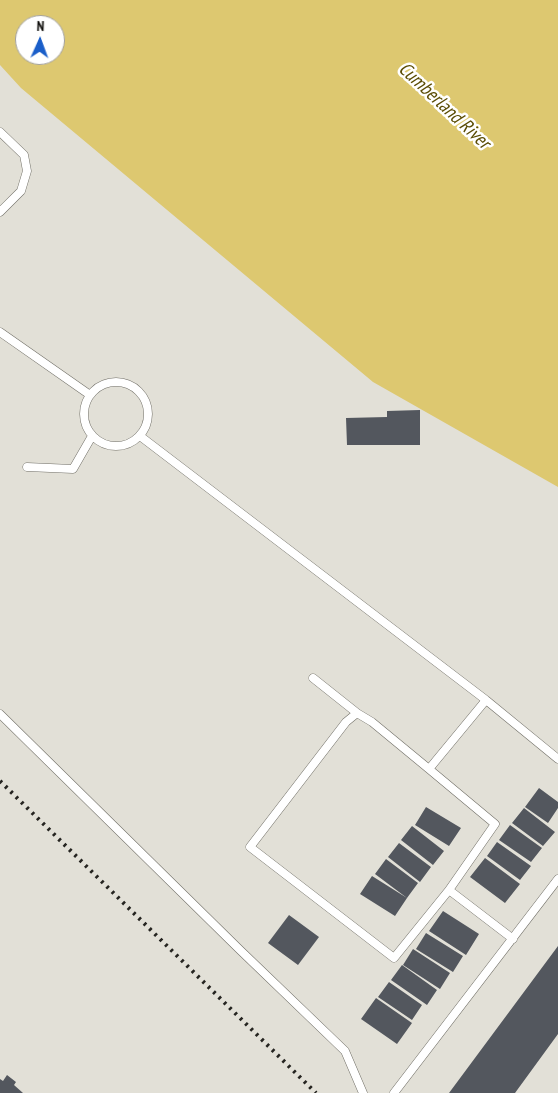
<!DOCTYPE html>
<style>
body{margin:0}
#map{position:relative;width:558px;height:1093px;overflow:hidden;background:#e2e0d7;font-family:"PT Sans Narrow",sans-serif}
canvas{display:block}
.north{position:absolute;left:15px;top:15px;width:50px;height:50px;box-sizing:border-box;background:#fff;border:1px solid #9f9e9d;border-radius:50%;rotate:2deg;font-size:14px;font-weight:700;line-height:20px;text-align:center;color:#0e0d0a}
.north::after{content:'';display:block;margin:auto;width:18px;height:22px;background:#1a5ec9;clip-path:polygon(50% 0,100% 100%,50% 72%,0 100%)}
</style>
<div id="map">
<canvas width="558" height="1093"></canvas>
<div class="north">N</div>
</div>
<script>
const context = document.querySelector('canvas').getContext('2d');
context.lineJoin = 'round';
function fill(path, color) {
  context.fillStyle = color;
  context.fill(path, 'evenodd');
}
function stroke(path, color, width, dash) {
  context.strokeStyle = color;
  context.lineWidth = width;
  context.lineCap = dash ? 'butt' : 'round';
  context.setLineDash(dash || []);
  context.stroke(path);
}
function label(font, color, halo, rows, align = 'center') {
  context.font = font + ' "PT Sans Narrow",sans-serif';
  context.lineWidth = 5;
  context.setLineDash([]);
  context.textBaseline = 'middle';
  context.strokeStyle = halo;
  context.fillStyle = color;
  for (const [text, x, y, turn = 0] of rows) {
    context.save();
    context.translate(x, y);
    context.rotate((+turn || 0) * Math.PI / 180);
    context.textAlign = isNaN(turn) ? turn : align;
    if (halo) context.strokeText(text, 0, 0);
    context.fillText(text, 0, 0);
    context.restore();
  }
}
fill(new Path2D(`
 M0 0H558V487L373 382 21 88 0 65ZM25 25H55V55H25Z`), '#ddc870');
fill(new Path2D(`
 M420 410V445H347L346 418 387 417V411Z
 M539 788 558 802V808L548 823 525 807Z
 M426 807 461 828 449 846 415 825Z
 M524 808 555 832 543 846 512 823Z
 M510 825 542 848 531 862 499 840Z
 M412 826 444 851 433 865 401 840Z
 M497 842 531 866 520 880 487 856Z
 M399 843 431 867 420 882 388 857Z
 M485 858 520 884 505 903 470 877Z
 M386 859 418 883 407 898 375 874Z
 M372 876 407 898 395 916 360 894Z
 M443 911 479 934 466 955 429 931Z
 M289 915 319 937 298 965 268 943Z
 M426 933 463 956 453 972 416 949Z
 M558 946V1034L515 1093H449Z
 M413 949 450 973 440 989 403 965Z
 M402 965 437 990 427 1005 391 980Z
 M389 982 422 1005 412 1020 378 997Z
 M376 998 412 1023 397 1044 361 1019Z
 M7 1075 16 1082 14 1085 23 1093H0V1079L3 1081Z`), '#53575e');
const service = new Path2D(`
 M0 132 24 155 27 171 21 191 0 212
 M0 332 90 395
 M84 414a32 32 0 1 1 64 0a32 32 0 1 1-64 0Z
 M140 436 486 700 558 759
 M27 467 73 469 92 436
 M313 678 357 713
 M0 714 240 950 345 1051 363 1093
 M429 769 372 722 357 713 346 722 250 847 394 958 449 890 495 824 429 769 486 700
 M449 890 513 939
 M394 1093 558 879`);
stroke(service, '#706e66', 9);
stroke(service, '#fff', 8);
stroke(new Path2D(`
 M0 781 316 1093`), '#252420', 4, [2.5, 5]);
label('italic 19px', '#5b4d05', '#fff', [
 ["Cumberland River",444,106,43]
]);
</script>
